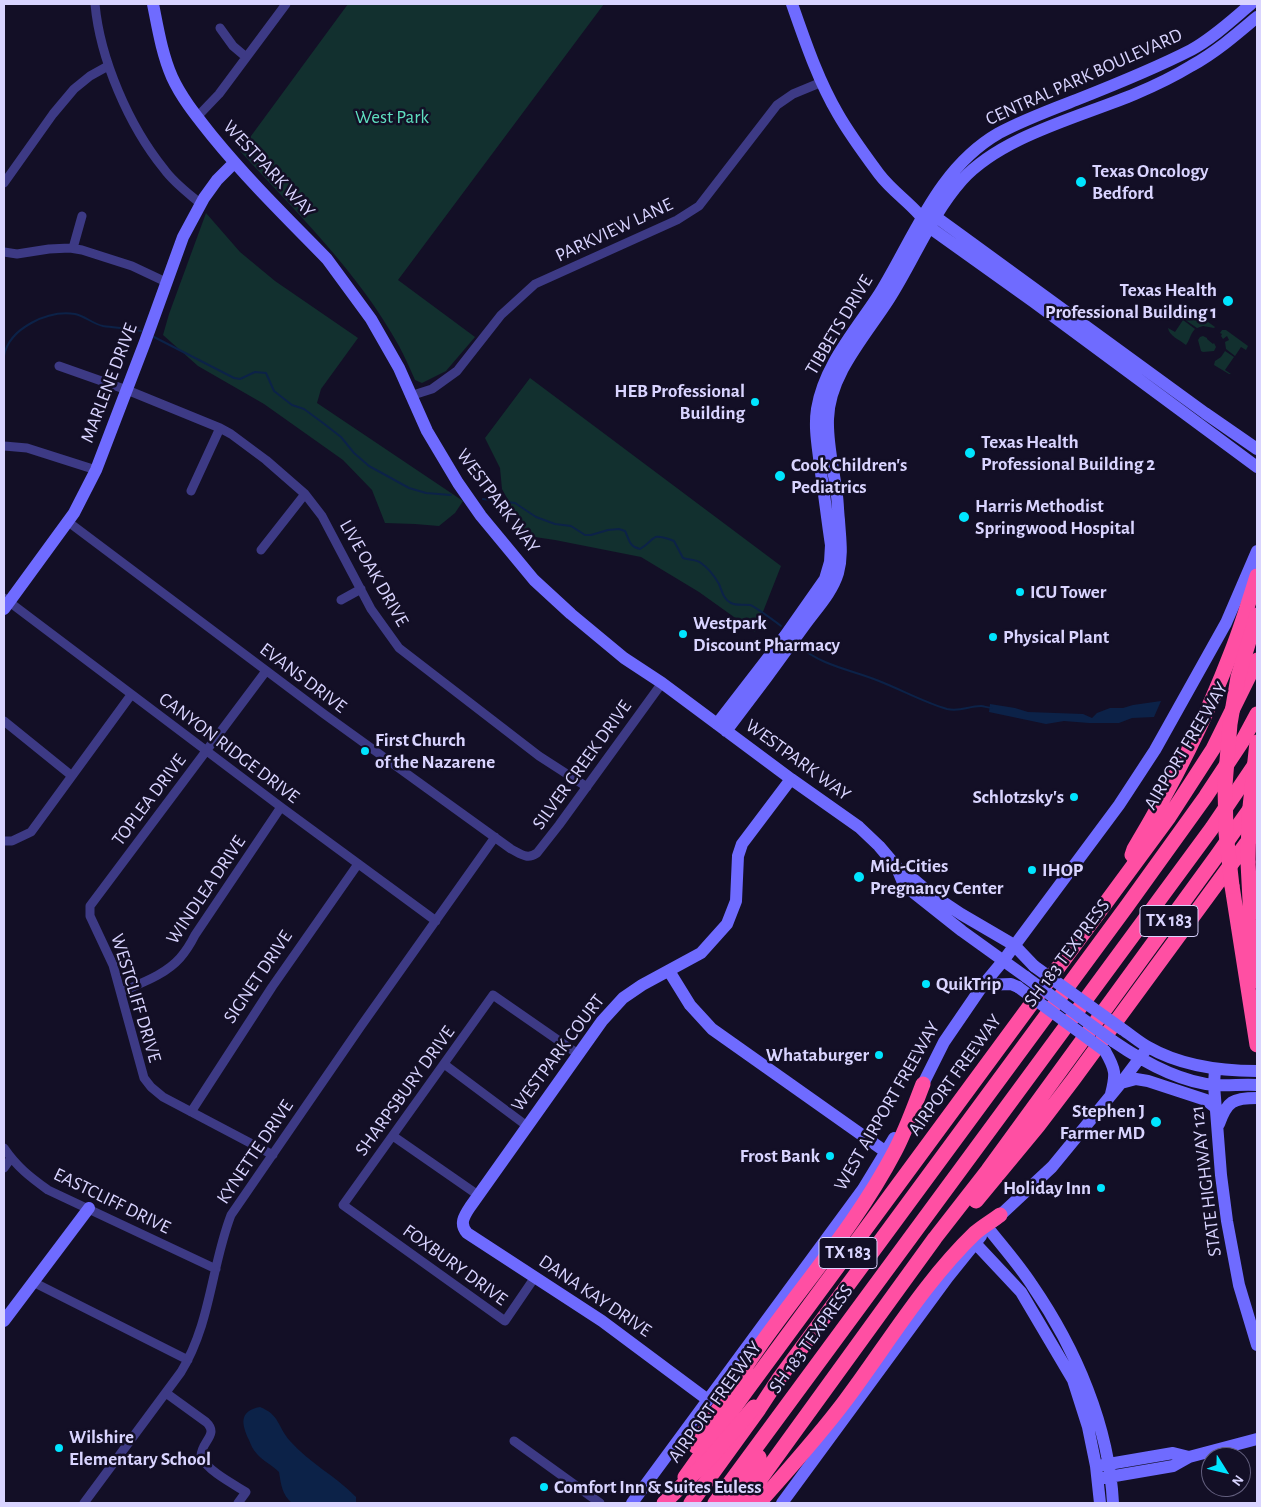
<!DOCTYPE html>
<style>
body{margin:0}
#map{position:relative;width:1261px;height:1507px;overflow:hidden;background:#130f26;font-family:"Alegreya Sans",sans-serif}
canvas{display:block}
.frame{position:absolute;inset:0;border:5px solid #d9d4ff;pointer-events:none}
.north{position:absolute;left:1201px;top:1447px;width:50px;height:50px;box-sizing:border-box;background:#130f26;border:1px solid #625e7d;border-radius:50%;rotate:126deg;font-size:14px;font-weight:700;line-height:20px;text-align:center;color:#d9d4ff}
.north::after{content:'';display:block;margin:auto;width:18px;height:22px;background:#00e5ff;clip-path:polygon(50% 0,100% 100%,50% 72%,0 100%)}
</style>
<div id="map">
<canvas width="1261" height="1507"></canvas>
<div class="frame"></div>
<div class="north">N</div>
</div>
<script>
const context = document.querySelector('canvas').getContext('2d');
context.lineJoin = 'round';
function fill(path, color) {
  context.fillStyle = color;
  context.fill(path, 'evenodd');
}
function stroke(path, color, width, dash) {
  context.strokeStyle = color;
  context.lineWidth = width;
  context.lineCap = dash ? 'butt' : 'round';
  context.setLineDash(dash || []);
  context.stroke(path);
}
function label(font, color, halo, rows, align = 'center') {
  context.font = font + ' "Alegreya Sans",sans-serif';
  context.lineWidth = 5;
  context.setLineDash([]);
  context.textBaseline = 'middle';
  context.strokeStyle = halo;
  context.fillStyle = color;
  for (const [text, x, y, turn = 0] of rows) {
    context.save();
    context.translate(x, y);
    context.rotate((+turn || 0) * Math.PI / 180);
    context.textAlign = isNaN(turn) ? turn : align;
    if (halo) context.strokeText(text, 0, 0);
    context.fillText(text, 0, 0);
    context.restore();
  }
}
fill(new Path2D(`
 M348 4H604L398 280 475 337 446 371 422 383 415 380C410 369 405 357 399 346 359 273 296 212 240 151Z
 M206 213 240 252 275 281 358 338 321 389 317 403 463 501 455 513 439 526 415 524 385 523 372 490 343 460 264 404 198 366 163 335 169 314Z
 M1190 309 1215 327 1214 328 1203 326 1197 328 1184 319Z
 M1183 320 1195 329C1190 334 1190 340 1186 345 1180 340 1169 336 1168 328L1175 332Z
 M1222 330H1226L1248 346 1246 350 1241 347 1235 356 1226 349 1225 342 1229 340 1227 336 1223 339 1221 336 1222 334 1220 333Z
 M1203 336 1207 338V339L1213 344 1214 343 1216 347 1214 351 1203 352 1201 351 1198 340 1200 337Z
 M1225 351 1234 357 1225 370 1231 374H1229L1214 365 1215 361 1221 357Z
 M530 378 781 566 755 632 699 592 641 557 555 540 528 536 502 489 500 468 485 438Z`), '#12302f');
fill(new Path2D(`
 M1161 701 1154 717 1132 718 1119 723H1089L1064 721 1046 724 989 712 990 704 1015 708 1028 712 1083 714 1092 718 1097 713 1110 708H1123L1133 705Z
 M260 1407C280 1415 277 1426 290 1441 309 1463 336 1476 356 1497V1503H292C282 1495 281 1484 279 1472 272 1465 263 1461 257 1454 253 1450 251 1445 249 1440 242 1425 238 1411 260 1407Z`), '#0c2248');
stroke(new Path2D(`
 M154 337 234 378 240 379 255 372 266 373 274 391 292 405 304 409 323 423 341 437 354 453 369 466 409 488 426 493 451 495
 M4 356C9 328 48 310 75 314 85 316 93 324 103 326 116 328 128 328 141 331
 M483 499 515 503 536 517 555 524 571 526 585 535H591L608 530 619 529 625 531C629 539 629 547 640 549 657 539 649 532 674 541L683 558C689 560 696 559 701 563 708 568 715 577 719 584 722 591 723 599 731 603 737 606 743 604 750 605 754 606 776 622 781 626
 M799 646C822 666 852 670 879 681 902 690 923 702 947 709 961 712 968 706 981 706 984 706 988 708 992 708`), '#0c2248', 2);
stroke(new Path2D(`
 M95 4C100 59 129 126 164 169 174 183 188 193 201 204
 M220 28 233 46 246 57
 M197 117 219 94 286 4
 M4 183 53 114 74 89 90 76 108 66
 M73 248 82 216
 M4 252 17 254 49 249 70 248 82 250 132 266 166 282
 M59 366 127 390 220 428 231 434 266 460 305 494 322 516 371 609 399 648 539 756 587 787
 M410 396 432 389 457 371 501 315 535 284 677 220 699 206 777 105 793 94 822 82
 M4 446 27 448 96 470
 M191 491 220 428
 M67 521 324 714 511 849C521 854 527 860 537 853L559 825 662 683
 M261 550 305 494
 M4 598 281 807 436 921
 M341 600 361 589
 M266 671 90 906V916L113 965 144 1078 151 1087 163 1097 273 1155
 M4 721 72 776
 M4 841H12L31 832 131 695
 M121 992C141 983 165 975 180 958 186 951 191 943 195 935L281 807
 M444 1064 527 1126
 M191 1112 272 987 358 864
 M393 1136 478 1195
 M4 1148C17 1167 30 1177 48 1190L216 1269
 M4 1168 11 1158
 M535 1277 505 1321 343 1205 493 995 578 1054
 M33 1282 188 1360
 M166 1393 206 1422C220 1435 200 1442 201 1457 208 1471 233 1484 246 1492L238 1503
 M514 1441 600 1503
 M84 1503 181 1372C211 1323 211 1267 231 1215L361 1026 495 837`), '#3d3a85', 9);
stroke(new Path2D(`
 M153 4C158 29 162 54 172 77 182 99 198 118 213 137 248 180 288 219 327 259L371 319 399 368 427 431 458 483 481 516 534 580 571 614 624 658 662 683 791 779 859 827 879 846 896 866 904 885 962 931 1026 977
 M792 4C805 41 818 80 838 114 850 135 865 155 879 174 894 194 917 207 929 227L1034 302 1257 467
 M927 216 936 217 954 230 1205 413 1257 449
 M4 609 74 513 96 470 145 342 183 237 204 198 217 180 234 163
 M717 724 785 636 825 579 830 562 831 545C827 519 824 492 820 466 818 447 814 428 817 409 824 365 857 329 880 293 915 236 938 168 999 133 1023 120 1050 110 1076 100 1114 85 1154 69 1191 50 1213 38 1232 20 1251 4
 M726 731C753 696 779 661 804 626 816 609 832 593 838 573 843 555 840 538 839 520 838 512 838 504 837 496 834 470 827 445 828 419 829 375 866 335 889 299 914 260 931 215 962 180 1002 136 1080 117 1135 94 1154 86 1173 77 1191 66 1215 53 1237 34 1257 17
 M900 873 911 877 931 894 961 914 1014 945 1034 966
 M669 971 690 1005 712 1029 886 1152
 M983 985 1011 984 1018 987
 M1122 1029C1131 1035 1139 1042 1148 1047 1181 1066 1219 1071 1257 1071
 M1113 1041C1142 1061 1178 1082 1215 1085 1229 1086 1243 1084 1257 1085
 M1105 1051C1116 1070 1116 1074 1111 1094
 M1215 1069 1214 1085 1221 1175 1227 1221 1239 1285 1257 1345
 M1121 1083 1136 1079 1148 1081 1206 1100 1216 1108
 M919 1092 944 1042 983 985 1003 961 1119 805 1155 750 1226 623 1257 551
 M1219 1124C1227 1101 1233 1098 1257 1098
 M994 1221 1052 1167 1121 1083 1148 1047
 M988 1228C1003 1247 1019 1265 1032 1285 1076 1349 1109 1426 1113 1503
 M975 1243 1021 1292 1073 1380 1088 1427 1096 1466 1100 1503
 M4 1321 89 1208
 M708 1400 602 1321 467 1233C459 1224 464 1216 470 1207L602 1021 623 998 642 985 701 953 727 924 736 901 738 856 742 844 791 779
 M1103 1465 1173 1453 1189 1457
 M1103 1478 1173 1466 1189 1457 1257 1439
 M632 1503 863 1189 894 1138
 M782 1503 948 1277 981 1236`), '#6f6bff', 12);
stroke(new Path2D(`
 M1132 855 1134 849C1172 786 1205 721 1231 653 1241 628 1249 602 1257 576
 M1248 862 1251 920 1257 981
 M1232 886 1257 1045
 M976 1201 1038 1126 1073 1080 1257 829
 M695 1446C717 1413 736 1379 759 1347 805 1282 858 1222 895 1151 906 1130 914 1107 923 1084
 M685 1477 744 1394 1169 817 1213 749 1257 660
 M691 1503 759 1409 778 1380 1127 906 1206 796 1243 740 1257 714
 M715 1503 1212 828 1256 763
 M732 1503 759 1457
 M743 1503 935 1238 988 1170 1216 857 1252 806
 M759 1503C788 1470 818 1437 845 1401 887 1345 924 1282 975 1233 983 1226 992 1221 1000 1215`), '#ff4fa3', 15);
stroke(new Path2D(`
 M1034 966 1122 1029
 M1026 977 1113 1041
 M1018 987 1105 1051`), '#6f6bff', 12);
stroke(new Path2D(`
 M1248 862 1249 816 1257 742
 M1232 886 1226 833 1225 785 1230 724 1238 677 1257 615
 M664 1503 712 1456 754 1407`), '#ff4fa3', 15);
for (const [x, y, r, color] of [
 [1081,182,6,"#00e5ff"],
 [1228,301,6,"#00e5ff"],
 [755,402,5,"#00e5ff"],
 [970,453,6,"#00e5ff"],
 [780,476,6,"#00e5ff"],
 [964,517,6,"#00e5ff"],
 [1020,592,5,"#00e5ff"],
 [683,634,5,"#00e5ff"],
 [993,637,5,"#00e5ff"],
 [365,751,5,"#00e5ff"],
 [1074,797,5,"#00e5ff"],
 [1032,870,5,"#00e5ff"],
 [859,877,6,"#00e5ff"],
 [926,984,5,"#00e5ff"],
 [879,1055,5,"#00e5ff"],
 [1156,1122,6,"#00e5ff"],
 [830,1156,5,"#00e5ff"],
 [1101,1188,5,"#00e5ff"],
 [59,1448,5,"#00e5ff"],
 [544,1487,5,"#00e5ff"]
]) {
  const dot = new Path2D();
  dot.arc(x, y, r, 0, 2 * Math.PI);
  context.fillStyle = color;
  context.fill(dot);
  stroke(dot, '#130f26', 2);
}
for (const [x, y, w] of [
 [1169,921,58],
 [848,1253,58]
]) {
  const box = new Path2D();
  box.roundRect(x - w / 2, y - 15.5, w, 31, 4);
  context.fillStyle = '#130f26';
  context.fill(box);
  stroke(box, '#d9d4ff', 1);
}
label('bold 18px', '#d9d4ff', null, [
 ["TX 183",1169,921],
 ["TX 183",848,1253]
]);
label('19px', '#d9d4ff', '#130f26', [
 ["CENTRAL PARK BOULEVARD",1084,77,-24],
 ["WESTPARK WAY",269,169,47],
 ["PARKVIEW LANE",614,230,-25],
 ["TIBBETS DRIVE",839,325,-59],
 ["MARLENE DRIVE",109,383,-69],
 ["WESTPARK WAY",498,501,53],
 ["LIVE OAK DRIVE",374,573,60],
 ["EVANS DRIVE",303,678,37],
 ["AIRPORT FREEWAY",1186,746,-59],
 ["CANYON RIDGE DRIVE",229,748,37],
 ["WESTPARK WAY",798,760,36],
 ["SILVER CREEK DRIVE",582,765,-54],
 ["TOPLEA DRIVE",149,800,-53],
 ["WINDLEA DRIVE",206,890,-56],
 ["SH 183 TEXPRESS",1067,953,-53],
 ["SIGNET DRIVE",258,977,-56],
 ["WESTCLIFF DRIVE",136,998,73],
 ["WESTPARK COURT",558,1053,-53],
 ["AIRPORT FREEWAY",955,1075,-54],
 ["SHARPSBURY DRIVE",405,1091,-54],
 ["WEST AIRPORT FREEWAY",887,1106,-60],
 ["KYNETTE DRIVE",255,1152,-56],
 ["STATE HIGHWAY 121",1206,1181,-97],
 ["EASTCLIFF DRIVE",112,1201,26],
 ["FOXBURY DRIVE",455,1265,36],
 ["DANA KAY DRIVE",595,1296,34],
 ["SH 183 TEXPRESS",811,1339,-54],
 ["AIRPORT FREEWAY",715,1402,-54]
]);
label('19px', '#5fe0c0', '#130f26', [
 ["West Park",392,117]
]);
label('bold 19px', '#d9d4ff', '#130f26', [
 ["Texas Oncology",1092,171],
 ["Bedford",1092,193],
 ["Texas Health",1217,290,"right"],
 ["Professional Building 1",1217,312,"right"],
 ["HEB Professional",745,391,"right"],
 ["Building",745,413,"right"],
 ["Texas Health",981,442],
 ["Professional Building 2",981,464],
 ["Cook Children's",791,465],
 ["Pediatrics",791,487],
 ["Harris Methodist",975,506],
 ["Springwood Hospital",975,528],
 ["ICU Tower",1030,592],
 ["Westpark",693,623],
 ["Discount Pharmacy",693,645],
 ["Physical Plant",1003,637],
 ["First Church",375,740],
 ["of the Nazarene",375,762],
 ["Schlotzsky's",1064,797,"right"],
 ["Mid-Cities",870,866],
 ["Pregnancy Center",870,888],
 ["IHOP",1042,870],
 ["QuikTrip",936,984],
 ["Whataburger",869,1055,"right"],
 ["Stephen J",1145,1111,"right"],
 ["Farmer MD",1145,1133,"right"],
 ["Frost Bank",820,1156,"right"],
 ["Holiday Inn",1091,1188,"right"],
 ["Wilshire",69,1437],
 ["Elementary School",69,1459],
 ["Comfort Inn & Suites Euless",554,1487]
], 'left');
</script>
